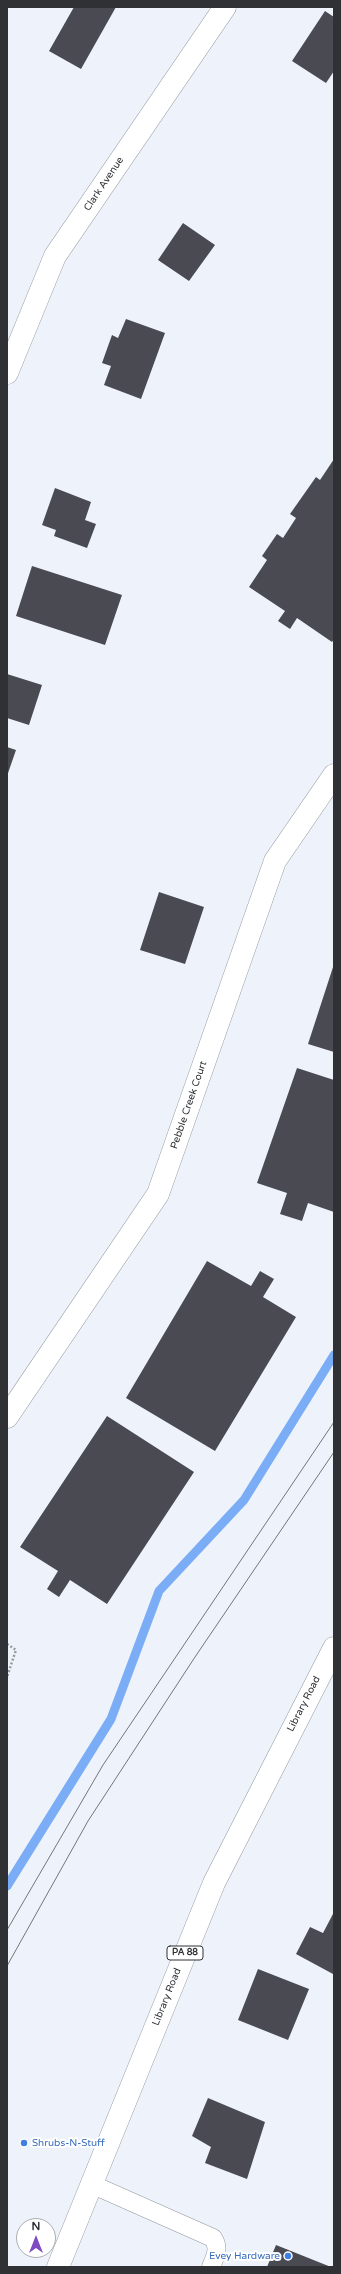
<!DOCTYPE html>
<style>
body{margin:0}
#map{position:relative;width:341px;height:2274px;overflow:hidden;background:#eef3fb;font-family:"Varela Round",sans-serif}
canvas{display:block}
.frame{position:absolute;inset:0;border:8px solid #2f3134;pointer-events:none}
.north{position:absolute;left:16px;top:2218px;width:40px;height:40px;box-sizing:border-box;background:#fff;border:1px solid #acadae;border-radius:50%;rotate:0deg;font-size:11px;font-weight:700;line-height:16px;text-align:center;color:#2f3134}
.north::after{content:'';display:block;margin:auto;width:14px;height:18px;background:#7f49c1;clip-path:polygon(50% 0,100% 100%,50% 72%,0 100%)}
</style>
<div id="map">
<canvas width="341" height="2274"></canvas>
<div class="frame"></div>
<div class="north">N</div>
</div>
<script>
const context = document.querySelector('canvas').getContext('2d');
context.lineJoin = 'round';
function stroke(path, color, width, dash) {
  context.strokeStyle = color;
  context.lineWidth = width;
  context.lineCap = dash ? 'butt' : 'round';
  context.setLineDash(dash || []);
  context.stroke(path);
}
function fill(path, color) {
  context.fillStyle = color;
  context.fill(path, 'evenodd');
}
function label(font, color, halo, rows, align = 'center') {
  context.font = font + ' "Varela Round",sans-serif';
  context.lineWidth = 4;
  context.setLineDash([]);
  context.textBaseline = 'middle';
  context.strokeStyle = halo;
  context.fillStyle = color;
  for (const [text, x, y, turn = 0] of rows) {
    context.save();
    context.translate(x, y);
    context.rotate((+turn || 0) * Math.PI / 180);
    context.textAlign = isNaN(turn) ? turn : align;
    if (halo) context.strokeText(text, 0, 0);
    context.fillText(text, 0, 0);
    context.restore();
  }
}
stroke(new Path2D(`
 M7 1886 111 1719 159 1591 244 1500 334 1355`), '#7badf6', 9);
fill(new Path2D(`
 M74 7H116L81 69 49 51Z
 M325 11 334 17V71L326 83 292 61Z
 M183 223 215 245 189 281 158 260Z
 M126 319 165 333 141 399 104 385 111 366 102 363 112 335 118 338Z
 M334 459V639L332 642 297 618 290 629 278 621 285 611 249 587 267 560 262 556 277 534 283 538 296 518 290 514 316 477 320 480Z
 M55 488 91 502 85 520 96 524 87 548 54 536 56 530 42 525Z
 M32 566 122 595 105 645 16 616Z
 M7 674 42 685 29 725 7 718Z
 M7 747 16 750 7 776Z
 M159 892 204 907 185 964 140 950Z
 M334 964V1052L308 1044Z
 M297 1068 334 1080V1212L308 1203 302 1221 280 1214 287 1193 257 1183Z
 M207 1261 251 1286 260 1271 274 1279 263 1297 296 1317 215 1451 126 1398Z
 M107 1416 194 1472 107 1604 70 1580 59 1597 47 1589 58 1571 20 1547Z
 M334 1912V1972L333 1974 296 1954 310 1927 323 1933Z
 M258 1969 309 1989 288 2040 238 2020Z
 M208 2098 265 2122 247 2179 205 2163 211 2147 192 2136Z
 M276 2245 331 2267H267Z`), '#4a4a52');
const service = new Path2D(`
 M91 2184 213 2238C220 2248 215 2257 211 2267`);
const minor = new Path2D(`
 M7 373 55 256 225 7
 M7 1417 158 1194 275 861 334 775`);
const primary = new Path2D(`
 M58 2267 214 1883 334 1648`);
stroke(service, '#92969e', 19);
stroke(minor, '#92969e', 23);
stroke(primary, '#92969e', 23);
stroke(new Path2D(`
 M7 1644 16 1650 7 1677`), '#979ba0', 2.5, [2, 2]);
stroke(service, '#fff', 18);
stroke(minor, '#fff', 22);
stroke(primary, '#fff', 22);
stroke(new Path2D(`
 M7 1930 103 1765 334 1422
 M7 1966 88 1821 195 1657 334 1452`), '#72757a', 1);
for (const [x, y, r, color] of [
 [24,2143,4,"#3f7fe0"],
 [288,2256,4,"#3f7fe0"]
]) {
  const dot = new Path2D();
  dot.arc(x, y, r, 0, 2 * Math.PI);
  context.fillStyle = color;
  context.fill(dot);
  stroke(dot, '#fff', 1.5);
}
for (const [x, y, w] of [
 [185,1953,36]
]) {
  const box = new Path2D();
  box.roundRect(x - w / 2, y - 7, w, 14, 3);
  context.fillStyle = '#fff';
  context.fill(box);
  stroke(box, '#2f3134', 1);
}
label('bold 9px', '#2f3134', null, [
 ["PA 88",185,1953]
]);
label('10px', '#2f3134', '#fff', [
 ["Clark Avenue",104,184,-56],
 ["Pebble Creek Court",189,1105,-71],
 ["Library Road",304,1704,-63],
 ["Library Road",167,1997,-68]
]);
label('10px', '#366cbe', '#fff', [
 ["Shrubs-N-Stuff",32,2143],
 ["Evey Hardware",280,2256,"right"]
], 'left');
</script>
